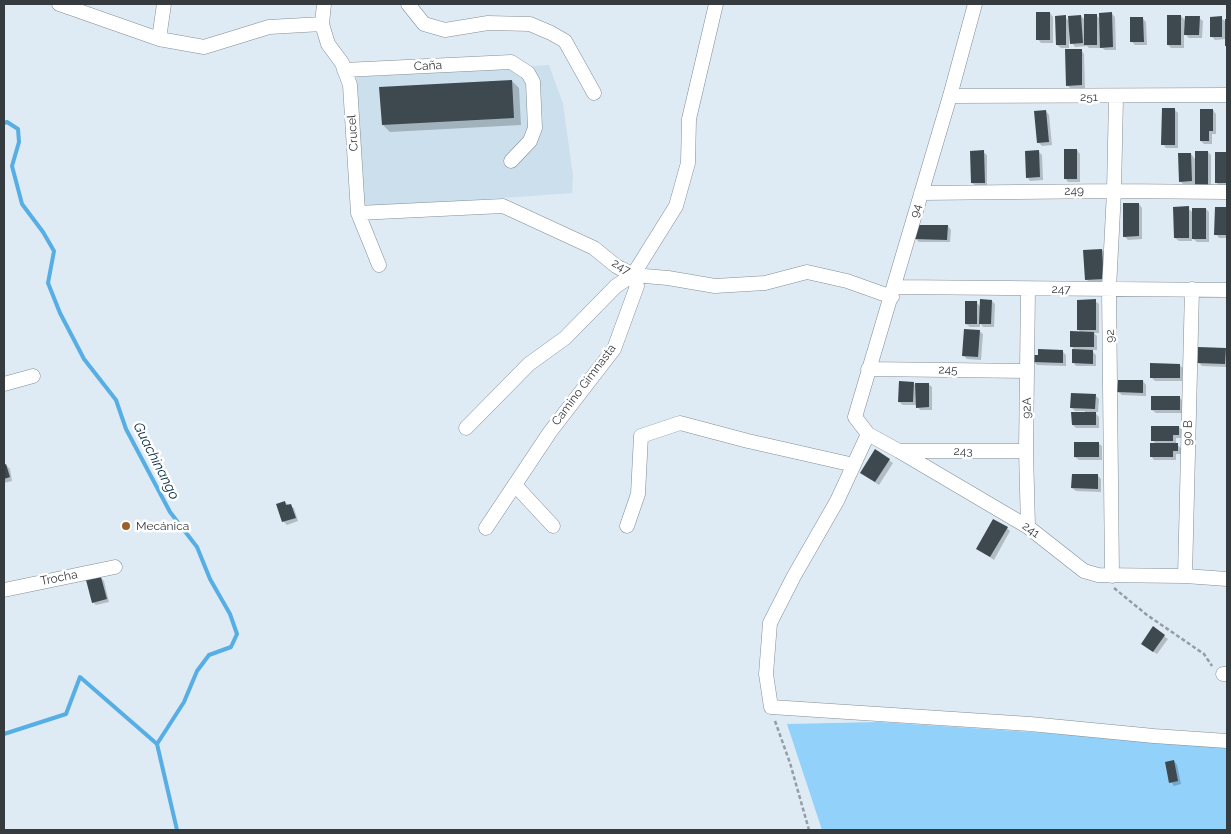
<!DOCTYPE html>
<meta charset="utf-8">
<style>
body{margin:0}
#map{position:relative;width:1231px;height:834px;overflow:hidden;background:#deebf4;font-family:Raleway,sans-serif}
canvas{display:block}
.frame{position:absolute;inset:0;border:5px solid #363b3f;pointer-events:none}
</style>
<div id="map">
<canvas width="1231" height="834"></canvas>
<div class="frame"></div>
</div>
<script>
const context = document.querySelector('canvas').getContext('2d');
context.lineJoin = 'round';
function fill(path, color) {
  context.fillStyle = color;
  context.fill(path, 'evenodd');
}
function stroke(path, color, width, dash) {
  context.strokeStyle = color;
  context.lineWidth = width;
  context.lineCap = dash ? 'butt' : 'round';
  context.setLineDash(dash || []);
  context.stroke(path);
}
function label(font, color, halo, rows, align = 'center') {
  context.font = font + ' Raleway,sans-serif';
  context.lineWidth = 5;
  context.setLineDash([]);
  context.textBaseline = 'middle';
  context.strokeStyle = halo;
  context.fillStyle = color;
  for (const [text, x, y, turn = 0] of rows) {
    context.save();
    context.translate(x, y);
    context.rotate((+turn || 0) * Math.PI / 180);
    context.textAlign = isNaN(turn) ? turn : align;
    if (halo) context.strokeText(text, 0, 0);
    context.fillText(text, 0, 0);
    context.restore();
  }
}
fill(new Path2D(`
 M549 65 563 104 573 176 572 193 364 208 356 77Z`), '#cbdfec');
fill(new Path2D(`
 M880 722 1227 745V830H822L787 724Z`), '#92d1fa');
fill(new Path2D(`
 M1050 13 1053 17V43H1041L1038 39Z
 M1111 13 1115 17 1116 50H1105L1100 46V48H1089L1087 46 1075 47 1072 43 1071 32H1069V48H1061L1057 45 1065 17 1070 22 1081 16 1085 20 1096 15 1100 19Z
 M1181 16 1186 21 1199 18 1203 21 1202 38H1189L1184 33V48H1171L1168 45Z
 M1221 18 1226 22 1227 20V47L1226 39 1215 40 1212 37Z
 M1143 19 1146 22 1147 45H1135L1132 42Z
 M1081 50 1084 54 1085 88H1070L1067 85Z
 M512 81 519 88 521 125 390 132 383 125Z
 M1174 109 1178 113V148H1166L1163 144Z
 M1213 110 1216 114V134H1212V144H1204L1201 141Z
 M1046 111 1049 115 1052 145 1042 146 1038 142Z
 M1077 150 1080 154V182H1068L1065 178Z
 M983 152 987 155V186H976L972 183Z
 M1039 152 1042 155 1043 180 1030 181 1027 177Z
 M1208 152 1211 155V188L1196 184H1183L1180 181 1191 154 1196 160Z
 M1216 153H1227V186H1219L1216 182Z
 M1139 204 1142 208V239L1128 240 1124 236Z
 M1188 208 1193 213 1206 209 1209 212V242H1197L1192 238V241H1179L1175 238Z
 M1216 208H1227V238H1219L1216 234Z
 M920 226H948L951 230 950 242H919L916 239Z
 M1102 250 1105 253 1107 282 1090 283 1086 279Z
 M992 301 995 304 994 327H983L980 323V327H970L966 324 976 302 981 307Z
 M1095 301 1099 304V333H1094L1097 336V350H1091L1096 355V366H1076L1073 362 1074 349 1071 346 1081 333 1078 329Z
 M979 331 983 334 981 360 967 359 964 356Z
 M1225 350 1227 352V367L1202 366 1198 362Z
 M1062 351 1066 355V366L1037 365 1034 362Z
 M1179 365 1183 368 1182 381H1155L1151 377Z
 M1143 381 1146 385V396L1122 395 1118 392Z
 M913 383 916 386 928 384 932 387V410H920L917 405H903L899 402Z
 M1095 395 1099 399 1098 412H1094L1099 417V428H1076L1073 425 1085 413V411H1075L1071 407Z
 M1180 398 1183 401V413H1156L1152 410Z
 M1179 427 1182 430V438H1176V444L1181 448V454H1176V460H1154L1151 456 1156 444 1152 440Z
 M1098 443 1102 446V460H1079L1075 457Z
 M876 451 893 463 879 485 865 476Z
 M6 465 10 469 12 481 4 483V466Z
 M1098 476 1101 479V492L1076 491 1072 488Z
 M284 502 294 508 298 521 287 525 283 521Z
 M1007 528 1010 531 994 560 978 549Z
 M101 578 104 581 109 602 96 605 93 602Z
 M1164 636 1168 639 1157 654 1146 647Z
 M1174 761 1177 765 1181 784 1174 786 1171 782Z`), '#0003');
stroke(new Path2D(`
 M4 123 7 122 18 129 19 142 12 166 22 204 43 232 54 251 48 283 60 313 84 359 116 400 126 429 170 512 197 547 210 579 230 614 237 634 231 647 209 655 197 671 184 702 157 744 177 830
 M4 734 66 714 80 677 157 744`), '#56aee4', 4);
fill(new Path2D(`
 M1036 12H1050V40H1036Z
 M1112 12 1113 47 1100 48 1099 13Z
 M1084 14H1097V45H1084Z
 M1066 15V45H1056L1055 16Z
 M1081 15 1083 43 1070 44 1068 16Z
 M1167 15H1181V45H1167Z
 M1185 16H1200L1199 35H1184Z
 M1222 16V37H1210V17Z
 M1130 17H1143L1144 42H1130Z
 M1225 19H1227V46H1225Z
 M1065 49H1082V85L1066 86Z
 M512 80 514 118 382 125 379 87Z
 M1162 108H1175V145H1161Z
 M1200 109H1213V131H1209V141H1200Z
 M1046 110 1049 142 1037 143 1034 111Z
 M1064 149H1077V179H1064Z
 M984 150 985 183H971L970 151Z
 M1039 150 1040 177 1026 178 1025 151Z
 M1195 151H1208V185H1195Z
 M1215 152H1227V183H1215Z
 M1178 153H1191L1192 181 1179 182Z
 M1123 203H1139V236L1123 237Z
 M1189 206V238H1174L1173 207Z
 M1215 207H1227V235H1214Z
 M1192 208H1206V239H1192Z
 M919 225H948L947 240 914 239Z
 M1102 249 1104 279 1085 280 1083 250Z
 M980 299 992 300 991 324H979Z
 M1096 299V330H1077V300Z
 M965 301H977V324H965Z
 M964 329 980 330 978 357 962 356Z
 M1070 331 1094 332V347H1070Z
 M1198 347 1226 348 1225 364 1197 363Z
 M1038 349 1063 350V363L1033 362V355H1038Z
 M1072 349 1093 350V364L1072 363Z
 M1150 363 1180 364V378H1150Z
 M1118 380H1143V393L1117 392Z
 M899 381 914 382 913 402H898Z
 M915 383H929V407L916 408Z
 M1071 393 1096 394 1095 409 1070 408Z
 M1151 396H1180V410H1151Z
 M1071 412H1096V425H1072Z
 M1151 426H1179V435H1173V441H1151Z
 M1074 442H1099V457H1074Z
 M1150 443H1178V451H1173V457H1150Z
 M875 449 890 459 875 482 860 473Z
 M6 464 10 477 4 479V465Z
 M1072 474H1098V489L1071 488Z
 M285 501 286 505 291 504 296 518 282 522 276 504Z
 M993 519 1008 527 990 557 976 549Z
 M101 577 107 599 92 603 86 580Z
 M1153 626 1165 635 1153 652 1141 644Z
 M1174 760 1178 781 1169 783 1165 762Z`), '#3d484f');
const minor = new Path2D(`
 M59 4 159 39 204 47 269 27 322 24
 M324 4 322 24 328 44 342 63 350 85 358 213 379 265
 M408 4 424 24 445 30 488 23 530 24 551 33 565 41 594 93
 M975 4 950 96 855 417 868 434 899 451 1028 527 1084 571 1098 575 1185 576 1227 579
 M159 39 164 4
 M344 70 511 62 528 73 533 82 535 128 530 141 511 161
 M950 96 1227 95
 M921 193 1114 191 1227 192
 M358 213 503 206 594 248 616 266 633 275 668 278 715 286 765 283 807 272 847 281 892 297
 M895 287 1227 290
 M868 369 1027 371
 M4 384 33 376
 M466 428 529 364 565 338 616 286 633 275
 M868 434 837 501 794 576 770 623 766 674 771 707 1030 724 1154 736 1227 741
 M899 451H1026
 M515 485 553 526
 M627 526 638 494 641 436 680 423 748 441 854 465
 M1028 527 1026 451 1028 289
 M486 528 550 432 614 349 637 286 633 275 676 206 688 163 689 119 716 4
 M1112 576 1109 289 1114 191 1116 97
 M1185 576 1192 289
 M4 590 115 567
 M1223 674H1227`);
stroke(minor, '#828e96', 15);
stroke(new Path2D(`
 M1114 588 1147 615 1204 654 1212 666
 M775 721 790 763 809 830`), '#949da4', 2.5, [4, 2.5]);
stroke(minor, '#fff', 14);
for (const [x, y, r, color] of [
 [126,526,5,"#9d5e27"]
]) {
  const dot = new Path2D();
  dot.arc(x, y, r, 0, 2 * Math.PI);
  context.fillStyle = color;
  context.fill(dot);
  stroke(dot, '#fff', 2);
}
label('12px', '#363b3f', '#fff', [
 ["Caña",428,66,-3],
 ["251",1089,97],
 ["Crucel",353,133,-94],
 ["249",1074,191,-1],
 ["94",916,211,-75],
 ["247",621,267,30],
 ["247",1061,289],
 ["92",1110,336,-90],
 ["245",948,370,1],
 ["Camino Gimnasta",584,385,-53],
 ["92A",1027,408,-89],
 ["90 B",1188,433,-89],
 ["243",963,451],
 ["241",1031,530,35],
 ["Trocha",59,578,-11]
]);
label('12px', '#363b3f', '#fff', [
 ["Mecánica",136,526]
], 'left');
label('italic 14px', '#052d43', '#fff', [
 ["Guachinango",156,461,63]
]);
</script>
